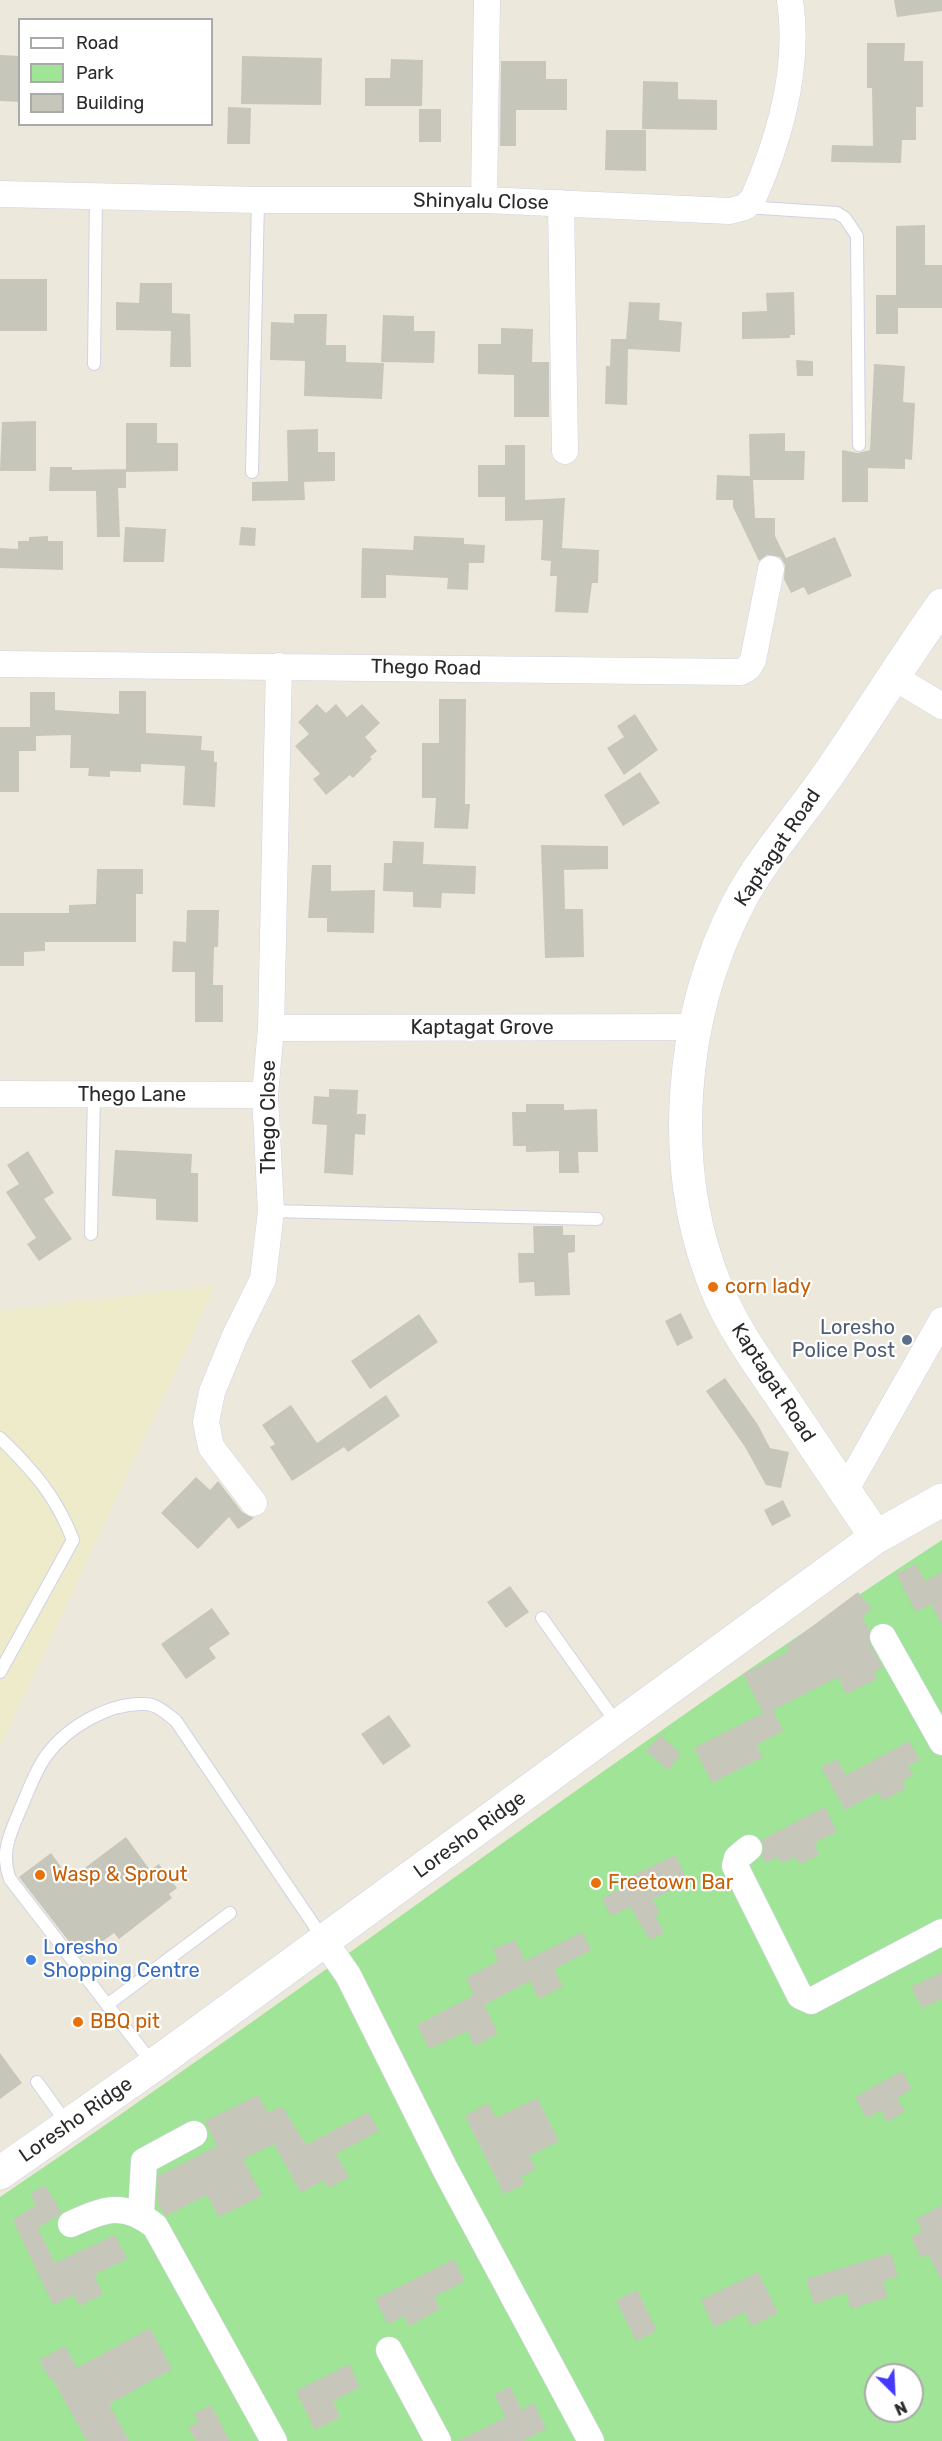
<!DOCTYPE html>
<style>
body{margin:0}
#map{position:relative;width:942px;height:2441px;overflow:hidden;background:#ece9dc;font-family:Rubik,sans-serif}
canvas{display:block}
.legend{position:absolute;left:18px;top:18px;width:195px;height:108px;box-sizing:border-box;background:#fff;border:2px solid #aaa;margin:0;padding:8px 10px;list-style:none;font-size:18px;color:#2a2a2a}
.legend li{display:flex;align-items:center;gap:12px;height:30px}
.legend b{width:30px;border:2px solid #aaa}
.north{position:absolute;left:864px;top:2363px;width:60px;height:60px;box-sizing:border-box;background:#fff;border:2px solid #aaa;border-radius:50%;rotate:156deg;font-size:16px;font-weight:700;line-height:24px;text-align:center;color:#2a2a2a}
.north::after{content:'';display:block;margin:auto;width:21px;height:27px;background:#453afb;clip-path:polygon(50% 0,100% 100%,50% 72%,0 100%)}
</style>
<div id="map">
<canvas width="942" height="2441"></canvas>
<ul class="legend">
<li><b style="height:8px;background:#fff"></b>Road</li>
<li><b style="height:16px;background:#9fe497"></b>Park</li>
<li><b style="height:16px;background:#c7c6ba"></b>Building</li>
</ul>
<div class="north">N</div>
</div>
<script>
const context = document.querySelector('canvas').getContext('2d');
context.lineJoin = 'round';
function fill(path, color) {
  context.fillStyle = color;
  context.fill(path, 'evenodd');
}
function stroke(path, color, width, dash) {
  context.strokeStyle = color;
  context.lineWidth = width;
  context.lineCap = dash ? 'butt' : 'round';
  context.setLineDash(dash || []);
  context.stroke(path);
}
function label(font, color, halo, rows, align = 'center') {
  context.font = font + ' Rubik,sans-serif';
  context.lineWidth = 4.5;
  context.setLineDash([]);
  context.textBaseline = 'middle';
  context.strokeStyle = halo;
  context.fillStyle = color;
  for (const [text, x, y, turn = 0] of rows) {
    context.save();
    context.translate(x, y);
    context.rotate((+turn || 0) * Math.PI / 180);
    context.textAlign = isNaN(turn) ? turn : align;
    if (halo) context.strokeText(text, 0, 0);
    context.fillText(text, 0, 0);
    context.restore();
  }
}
fill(new Path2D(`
 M216 1285 0 1747V1311Z`), '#eeebcb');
fill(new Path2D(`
 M942 1540V2441H0V2197C317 1983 621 1749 942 1540ZM876 2375H912V2411H876Z`), '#9fe497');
fill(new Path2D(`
 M894 0H942V11L897 17Z
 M867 43H905L904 61H923V107H916V140H902L901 163 831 162 832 145 873 146 872 88H867Z
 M0 55 20 56V102L0 101Z
 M242 56 322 58 321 105 241 104Z
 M391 59 423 60 422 106H365V78H390Z
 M501 61H546V79H567V110H516V146H500Z
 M643 81 678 82V99L717 100V130L642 129Z
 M228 107 251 108 250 144H227Z
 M419 109H441V142H419Z
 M606 130H646V171L605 170Z
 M925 225V265H942V308H898V334H876V295H896V226Z
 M0 279H47V331H0Z
 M140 283H172V313L190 314 191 367H170L171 331 116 330V302L139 303Z
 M794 292 795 335H790V338L742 339V312L767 311 766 293Z
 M629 302 660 303 659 320 682 322 680 352 628 349 627 405 605 404 606 366H610L611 339H626Z
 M294 314H327L326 345H346V362L384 363 382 399 304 396 305 361 270 360 271 322 294 323Z
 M383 315 414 316V331H435L434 363 381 362Z
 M501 328 533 329 532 362H549V417H514V375L478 374V344H501Z
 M796 360 813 361V376H797Z
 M874 364 905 366 903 402 915 403 912 460 905 459V469L868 468V502H842V450L858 453 870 450Z
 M36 421V471H0L2 422Z
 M126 423H157V443H178V471L126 472Z
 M318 429V452H335V481L304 482 305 500 252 501V482L288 481 287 430Z
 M785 433V451H805L804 480H753L755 518H775V536L786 558 835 537 852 576 808 595 804 587 791 593 784 579 785 565 780 557 767 555 759 561 733 507V500H716L717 475 750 476 749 434Z
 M505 445H525V500L565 498 562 548 599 550 598 583H592L588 613 555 612 557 576H550L551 561 541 560 543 520 505 521V497H478V465H505Z
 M50 467H72V470L126 469V488H118L120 537H97L96 491H49Z
 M125 527 166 529 164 562H123Z
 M241 527 256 528 255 546 239 545Z
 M48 536V541H63V570L0 568V548L18 549V541H29V537Z
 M414 536 464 538V544L485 545 484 563H469L468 590 447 589 448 578 386 575V598H361L362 548 413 550Z
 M119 691H146V733L202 736 201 750 214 751V762H217L215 807 183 805 185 766 141 764V772L110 771V777L88 776 89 768H70L71 735 36 736V751H19V792H0V727H30V692H55V710L119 714Z
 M439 699H466L465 804H470L468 829 434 828 436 798H422V743H439Z
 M317 704 326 713 336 704 347 717 362 704 380 723 365 737 377 751 370 757 372 759 353 778 350 775 326 795 313 779 320 774 295 746 309 734 298 722Z
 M635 714 658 750 624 775 607 748 624 737 617 726Z
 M640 772 660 803 623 826 604 795Z
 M393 841 424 842 423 864 476 866 475 894 442 893 441 908 413 907V892L383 891 384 863H392Z
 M541 845 608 846V869L564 870 565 909H583L584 957 545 958Z
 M312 865H331V891L375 890 374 933 327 932V918H308Z
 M97 869H143V894H136V942H45V951L24 952V966H0V913H69V905L96 904Z
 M187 910H219L218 947H214L213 985H223V1022H195V972H172L173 941 186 942Z
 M329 1089 358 1090 357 1114H366L365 1135 355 1134 353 1175 324 1173 327 1125 312 1124 314 1096 329 1097Z
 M526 1104H564V1110L597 1109 598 1152H578L579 1173H559V1151L526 1152V1146H513L512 1112H526Z
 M115 1150 192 1154 191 1173H198V1222L156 1220V1199L112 1196Z
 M28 1151 54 1193 44 1199 72 1239 39 1261 27 1244 36 1238 6 1192 19 1184 7 1165Z
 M533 1226H563V1235H575V1252L568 1253 570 1295 535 1296 534 1282 519 1283 518 1253H534Z
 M681 1313 693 1338 677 1346 665 1321Z
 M419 1314 438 1342 370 1389 351 1361Z
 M725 1378 758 1425 770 1448 789 1452 781 1488 766 1485 745 1447 706 1391Z
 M386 1395 400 1416 348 1452 344 1447 292 1481 270 1447 275 1444 262 1425 291 1405 317 1443Z
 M196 1477 210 1490 218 1481 242 1512 254 1518 238 1529 229 1517 198 1549 161 1513Z
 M783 1500 791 1516 772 1526 764 1510Z
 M916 1564 925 1581 942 1572V1625L931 1604 916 1612 896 1574Z
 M510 1586 529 1612 506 1628 487 1602Z
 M858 1592 872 1609 862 1617 870 1631V1644L883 1667 874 1672 877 1679 846 1694 838 1677 773 1710 783 1731 756 1745 763 1757 712 1783 694 1748 763 1713 743 1674 789 1651 786 1646Z
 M212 1608 230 1634 209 1648 216 1658 186 1679 161 1644Z
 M389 1715 411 1746 383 1765 361 1734Z
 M660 1735 681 1754 668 1770 646 1751Z
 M909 1741 920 1760 908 1766 913 1775 902 1781 906 1788 883 1801 878 1792 845 1810 821 1767 837 1759 846 1775Z
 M825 1807 837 1832 814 1843 819 1855 799 1864 796 1857 782 1863 778 1857 765 1863 762 1855 764 1846 761 1840Z
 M126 1837 150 1870 159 1864 177 1888 169 1894 172 1898 119 1939 114 1933 81 1957 19 1877 51 1853 70 1879Z
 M675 1855 688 1882 653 1899 660 1913 655 1915 664 1933 650 1940 630 1907 611 1916 602 1898 620 1889 617 1883Z
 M582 1932 591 1950 554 1969 563 1986 539 1999 530 1981 484 2005 498 2033 475 2046 467 2031 429 2049 417 2025 474 1995 466 1978 498 1961 493 1949 515 1940 525 1961Z
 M942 1972V1999L922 2008 911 1987Z
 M0 2053 22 2083 0 2099Z
 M902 2071 912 2089 897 2098 905 2111 887 2122 881 2110 867 2118 855 2097Z
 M258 2095 268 2113 282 2106 306 2145 368 2112 379 2131 336 2154 349 2177 328 2188 324 2180 301 2193 274 2144 243 2159 262 2196 219 2217 207 2195 166 2216 157 2201 158 2176 217 2146 205 2121Z
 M537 2098 559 2141 529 2156 536 2169 521 2177 525 2184 504 2194 465 2116 488 2103 496 2118Z
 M45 2185 62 2213 38 2228 55 2263 115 2235 127 2259 94 2275 103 2294 79 2306 74 2295 53 2305 13 2220 36 2205 30 2194Z
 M942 2205V2281L928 2254 921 2258 911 2237 922 2231 916 2219Z
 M891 2253 898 2276 883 2281 888 2297 851 2309 846 2293 814 2304 806 2279Z
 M454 2259 465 2281 434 2297 440 2309 409 2326 404 2316 388 2324 375 2299Z
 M758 2272 778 2313 751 2326 745 2312 714 2327 701 2300Z
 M637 2290 657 2331 636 2341 616 2300Z
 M150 2328 172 2369 109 2404 129 2441H87L52 2378 50 2379 39 2360 65 2346 77 2368Z
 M349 2364 360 2387 333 2401 340 2417 315 2430 296 2391Z
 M510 2387 522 2410 534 2403 546 2429 523 2441H458L506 2417 494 2394Z
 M211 2405 230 2441H196L188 2427 198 2422 194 2414Z`), '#c7c6ba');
const lane = new Path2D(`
 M746 207 837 213 845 218 857 236 859 445
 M94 364 96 195
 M252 472 258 200
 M271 1211 597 1219
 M91 1234 94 1095
 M0 1438C33 1470 56 1496 73 1540L0 1672
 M542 1618 618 1725
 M107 2005 230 1913
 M153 2064 10 1879C0 1853 10 1834 20 1810 28 1792 35 1771 46 1756 66 1728 109 1702 145 1704 157 1704 167 1714 176 1721L324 1940
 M37 2082 68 2125`);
const street = new Path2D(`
 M0 194 258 200H484L730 211 745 207 753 199C780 138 800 67 790 0
 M484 200 487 0
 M561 203 565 451
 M0 664 741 672 748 668 753 660 771 569
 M892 676 942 706
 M271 1028 694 1027
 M0 1094 265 1095
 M845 1491 942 1320
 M254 1503 211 1447 206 1422 212 1392 235 1336 263 1279 271 1211 265 1095 271 1028 279 666
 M883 1637 942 1742
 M749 1848 737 1858 735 1866 800 1996 811 2001 942 1932
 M324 1941 348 1975 445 2169 591 2441
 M141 2214 144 2161 194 2134
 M71 2224C104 2209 124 2201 155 2226L274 2441
 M389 2350 438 2441`);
const secondary = new Path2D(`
 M876 1537C844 1490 813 1443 781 1396 757 1361 732 1327 716 1287 667 1167 679 1017 739 902 761 859 802 813 830 772 868 717 903 660 942 605
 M0 2173 154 2065 876 1537 942 1500`);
stroke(lane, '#d2d1e3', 14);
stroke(street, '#d2d1e3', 27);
stroke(secondary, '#d2d1e3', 34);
stroke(lane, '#fff', 12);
stroke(street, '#fff', 26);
stroke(secondary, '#fff', 33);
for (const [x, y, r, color] of [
 [713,1287,6,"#e8710a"],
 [907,1340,6,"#5c6f8a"],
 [40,1875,6,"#e8710a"],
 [596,1883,6,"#e8710a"],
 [31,1960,6,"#3f7fe0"],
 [78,2022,6,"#e8710a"]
]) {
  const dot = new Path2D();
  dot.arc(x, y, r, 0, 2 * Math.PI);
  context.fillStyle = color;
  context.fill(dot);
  stroke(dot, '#fff', 2);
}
label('20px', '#2a2a2a', '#fff', [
 ["Shinyalu Close",481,202,1],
 ["Thego Road",426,668,1],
 ["Kaptagat Road",778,848,-56],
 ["Kaptagat Grove",482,1028],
 ["Thego Lane",132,1095],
 ["Thego Close",269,1117,-90],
 ["Kaptagat Road",773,1383,57],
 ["Loresho Ridge",470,1835,-36],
 ["Loresho Ridge",76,2120,-35]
]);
label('20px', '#c56008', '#fff', [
 ["corn lady",725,1287],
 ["Wasp & Sprout",52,1875],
 ["Freetown Bar",608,1883],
 ["BBQ pit",90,2022]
], 'left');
label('20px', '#4e5e75', '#fff', [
 ["Loresho",895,1328],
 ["Police Post",895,1351]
], 'right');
label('20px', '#366cbe', '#fff', [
 ["Loresho",43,1948],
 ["Shopping Centre",43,1971]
], 'left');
</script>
